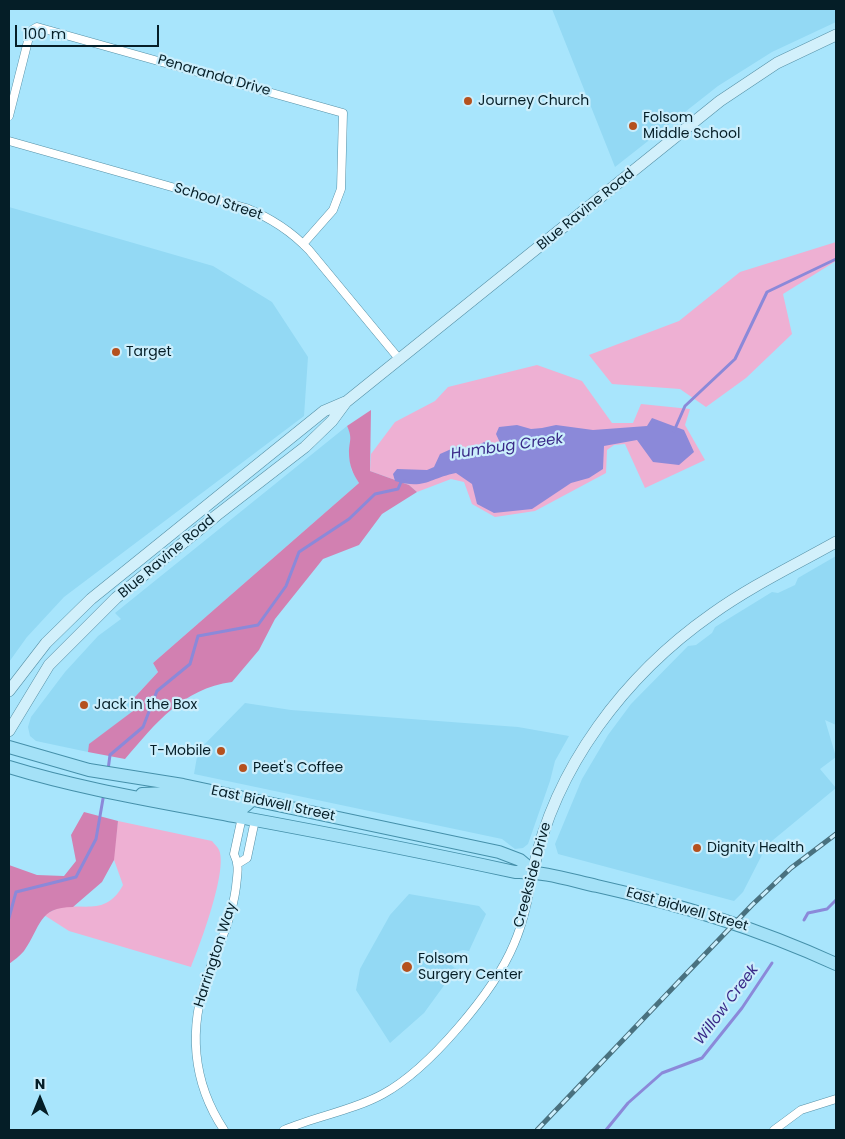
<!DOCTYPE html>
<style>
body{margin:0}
#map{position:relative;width:845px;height:1139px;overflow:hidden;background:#a8e5fc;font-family:Poppins,sans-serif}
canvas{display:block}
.frame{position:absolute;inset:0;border:10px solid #051e27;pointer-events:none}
.north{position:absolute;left:15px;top:1074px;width:50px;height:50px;-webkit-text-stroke:4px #cbeefc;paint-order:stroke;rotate:0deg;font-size:14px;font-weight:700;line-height:20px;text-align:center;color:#051e27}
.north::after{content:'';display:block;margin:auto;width:18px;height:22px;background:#051e27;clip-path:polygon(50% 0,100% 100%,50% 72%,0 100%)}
.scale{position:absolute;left:15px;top:25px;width:144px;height:22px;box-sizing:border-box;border:2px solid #051e27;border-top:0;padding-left:6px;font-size:15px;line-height:18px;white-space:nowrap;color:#051e27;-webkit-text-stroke:4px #cbeefc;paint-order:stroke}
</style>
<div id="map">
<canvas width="845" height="1139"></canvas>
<div class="frame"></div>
<div class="north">N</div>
<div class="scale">100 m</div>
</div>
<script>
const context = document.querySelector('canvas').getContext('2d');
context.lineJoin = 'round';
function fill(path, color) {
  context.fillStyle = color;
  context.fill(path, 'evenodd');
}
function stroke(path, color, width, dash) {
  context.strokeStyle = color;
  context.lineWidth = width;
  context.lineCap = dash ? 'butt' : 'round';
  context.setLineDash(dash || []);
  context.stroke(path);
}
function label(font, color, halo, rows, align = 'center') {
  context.font = font + ' Poppins,sans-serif';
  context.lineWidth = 4.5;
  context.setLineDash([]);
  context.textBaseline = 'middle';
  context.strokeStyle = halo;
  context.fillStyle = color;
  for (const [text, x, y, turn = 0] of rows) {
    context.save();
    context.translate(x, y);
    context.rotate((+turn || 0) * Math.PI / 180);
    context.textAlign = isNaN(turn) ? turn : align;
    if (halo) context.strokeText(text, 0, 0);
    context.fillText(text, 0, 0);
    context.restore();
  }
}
fill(new Path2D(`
 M552 9H836V22L772 52 718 86 615 167Z
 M9 207 213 266 272 302 308 357 304 416 64 597 27 637 9 662Z
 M347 426 352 437 349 453 351 469 359 483 153 663 158 672 134 698 142 705 90 744 88 752 36 741 30 736 28 727 31 717 65 672 98 636 121 619 115 613Z
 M836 556V725L825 720 836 757 820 769 836 788 767 845 743 892 734 901 558 854 555 844 582 779 608 735 631 704 688 646 696 645 712 633 715 627 772 592 778 593 795 585 798 578Z
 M245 703 291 710 518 727 569 736 555 761 550 781 528 844 523 848 515 849 502 839 194 774 198 751Z
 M409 894 479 906 486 914 469 951 463 950 453 953 451 965 456 969 424 1013 390 1043 356 990 360 969 366 958 390 915Z`), '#93d9f4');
fill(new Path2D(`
 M836 242V261L783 294 792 334 746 378 706 407 680 389 612 384 589 355 679 321 740 272Z
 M537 365 582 381 612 423H633L641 404 690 409 685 425 705 460 645 488 625 444 614 445 607 450 606 473 535 511 495 517 472 504 464 482 451 479 417 492 409 485 370 471 371 454 395 422 435 401 448 387Z
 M118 821 212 841C214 844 218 847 219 850 228 870 200 945 191 967L69 931 44 915C49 913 56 908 61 907 86 904 107 915 123 885L113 857Z`), '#eeb0d3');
fill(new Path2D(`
 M371 410 370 471 409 485 417 492 382 514 359 545 323 559 275 619 259 650 232 682C182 689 156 723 125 759L88 752 89 744 141 705 134 698 158 672 153 663 359 483C353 474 349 465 349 453 349 441 353 439 347 426Z
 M84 812 118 821 114 860 102 882 73 907C38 907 41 927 24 951 20 956 14 960 9 964V865L37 875 64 876 76 861 71 835Z`), '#d280b1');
fill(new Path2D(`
 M652 418 684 430 694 452 679 465 653 462 637 440 604 446 603 469 589 478 571 483 532 509 494 513 477 504 472 484 456 473C430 478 425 490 395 481L393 474 397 469 427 470 434 467 440 454 458 446 469 451 484 442 497 446 501 445 496 434 499 427 517 425 531 429 542 428 556 425 593 430 647 426Z`), '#8b89d9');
stroke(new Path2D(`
 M674 431 685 406 735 359 767 292 836 259
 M108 770 110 755 143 727 157 691 190 664 198 636 258 625 286 586 299 552 349 519 375 494 398 489 401 482 405 481
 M9 918 16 892 76 877 96 839 104 793
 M804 920 808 913 827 909 836 900
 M606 1130 628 1103 662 1073 702 1058 742 1008 772 963`), '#8b89d9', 3);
const street = new Path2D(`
 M9 116 29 37 32 30 37 27 343 113 341 189 333 210 303 244
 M9 141 246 208C271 218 291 231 309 250L400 360
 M239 863 247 858 255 820
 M224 1130C192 1082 188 1028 208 974 219 945 232 918 236 887 237 875 240 866 234 854L242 817
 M284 1130C316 1116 352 1111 383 1094 429 1069 494 992 514 944 524 921 529 897 533 871
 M774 1130 801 1110 836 1099`);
const secondary = new Path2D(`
 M9 691 46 643 91 599 324 411 345 402
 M9 731 49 665 116 598 217 515 305 447 332 421 346 402 720 101 777 63 836 35
 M533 871C555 767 625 675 712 614 751 586 795 565 836 542`);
const primary = new Path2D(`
 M9 747 89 770 183 785 499 852 520 860 533 871
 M9 767C84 790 162 802 239 817 331 834 423 852 515 872 543 871 570 880 597 886 682 905 757 928 836 964
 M142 794 170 793 244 807 252 800`);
stroke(street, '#5691a7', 9);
stroke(secondary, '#5691a7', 12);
stroke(primary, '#4590aa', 14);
stroke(street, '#fff', 8);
stroke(secondary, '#d2f0fb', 11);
stroke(primary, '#a4e1f7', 12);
const rail = new Path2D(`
 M537 1130 752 905 791 868 836 834`);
stroke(rail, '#49717f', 5);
stroke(rail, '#cbeefc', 3, [9]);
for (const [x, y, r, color] of [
 [468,101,5,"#b5511e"],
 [633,126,5,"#b5511e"],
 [116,352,5,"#b5511e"],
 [84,705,5,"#b5511e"],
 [221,751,5,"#b5511e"],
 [243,768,5,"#b5511e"],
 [697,848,5,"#b5511e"],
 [407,967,6,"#b5511e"]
]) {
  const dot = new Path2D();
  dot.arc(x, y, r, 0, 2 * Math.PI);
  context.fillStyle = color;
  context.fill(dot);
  stroke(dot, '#cbeefc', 2);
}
label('14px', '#051e27', '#cbeefc', [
 ["Penaranda Drive",214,76,16],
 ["School Street",218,202,18],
 ["Blue Ravine Road",586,210,-39],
 ["Blue Ravine Road",167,557,-40],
 ["East Bidwell Street",273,804,12],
 ["Creekside Drive",533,875,-75],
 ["East Bidwell Street",687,910,16],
 ["Harrington Way",216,955,-72]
]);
label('14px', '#051e27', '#cbeefc', [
 ["Journey Church",478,101],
 ["Folsom",643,118],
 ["Middle School",643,134],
 ["Target",126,352],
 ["Jack in the Box",94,705],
 ["T-Mobile",211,751,"right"],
 ["Peet's Coffee",253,768],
 ["Dignity Health",707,848],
 ["Folsom",418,959],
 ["Surgery Center",418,975]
], 'left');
label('italic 15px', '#3a2a88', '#cbeefc', [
 ["Humbug Creek",507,447,-8],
 ["Willow Creek",727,1005,-53]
]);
</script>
